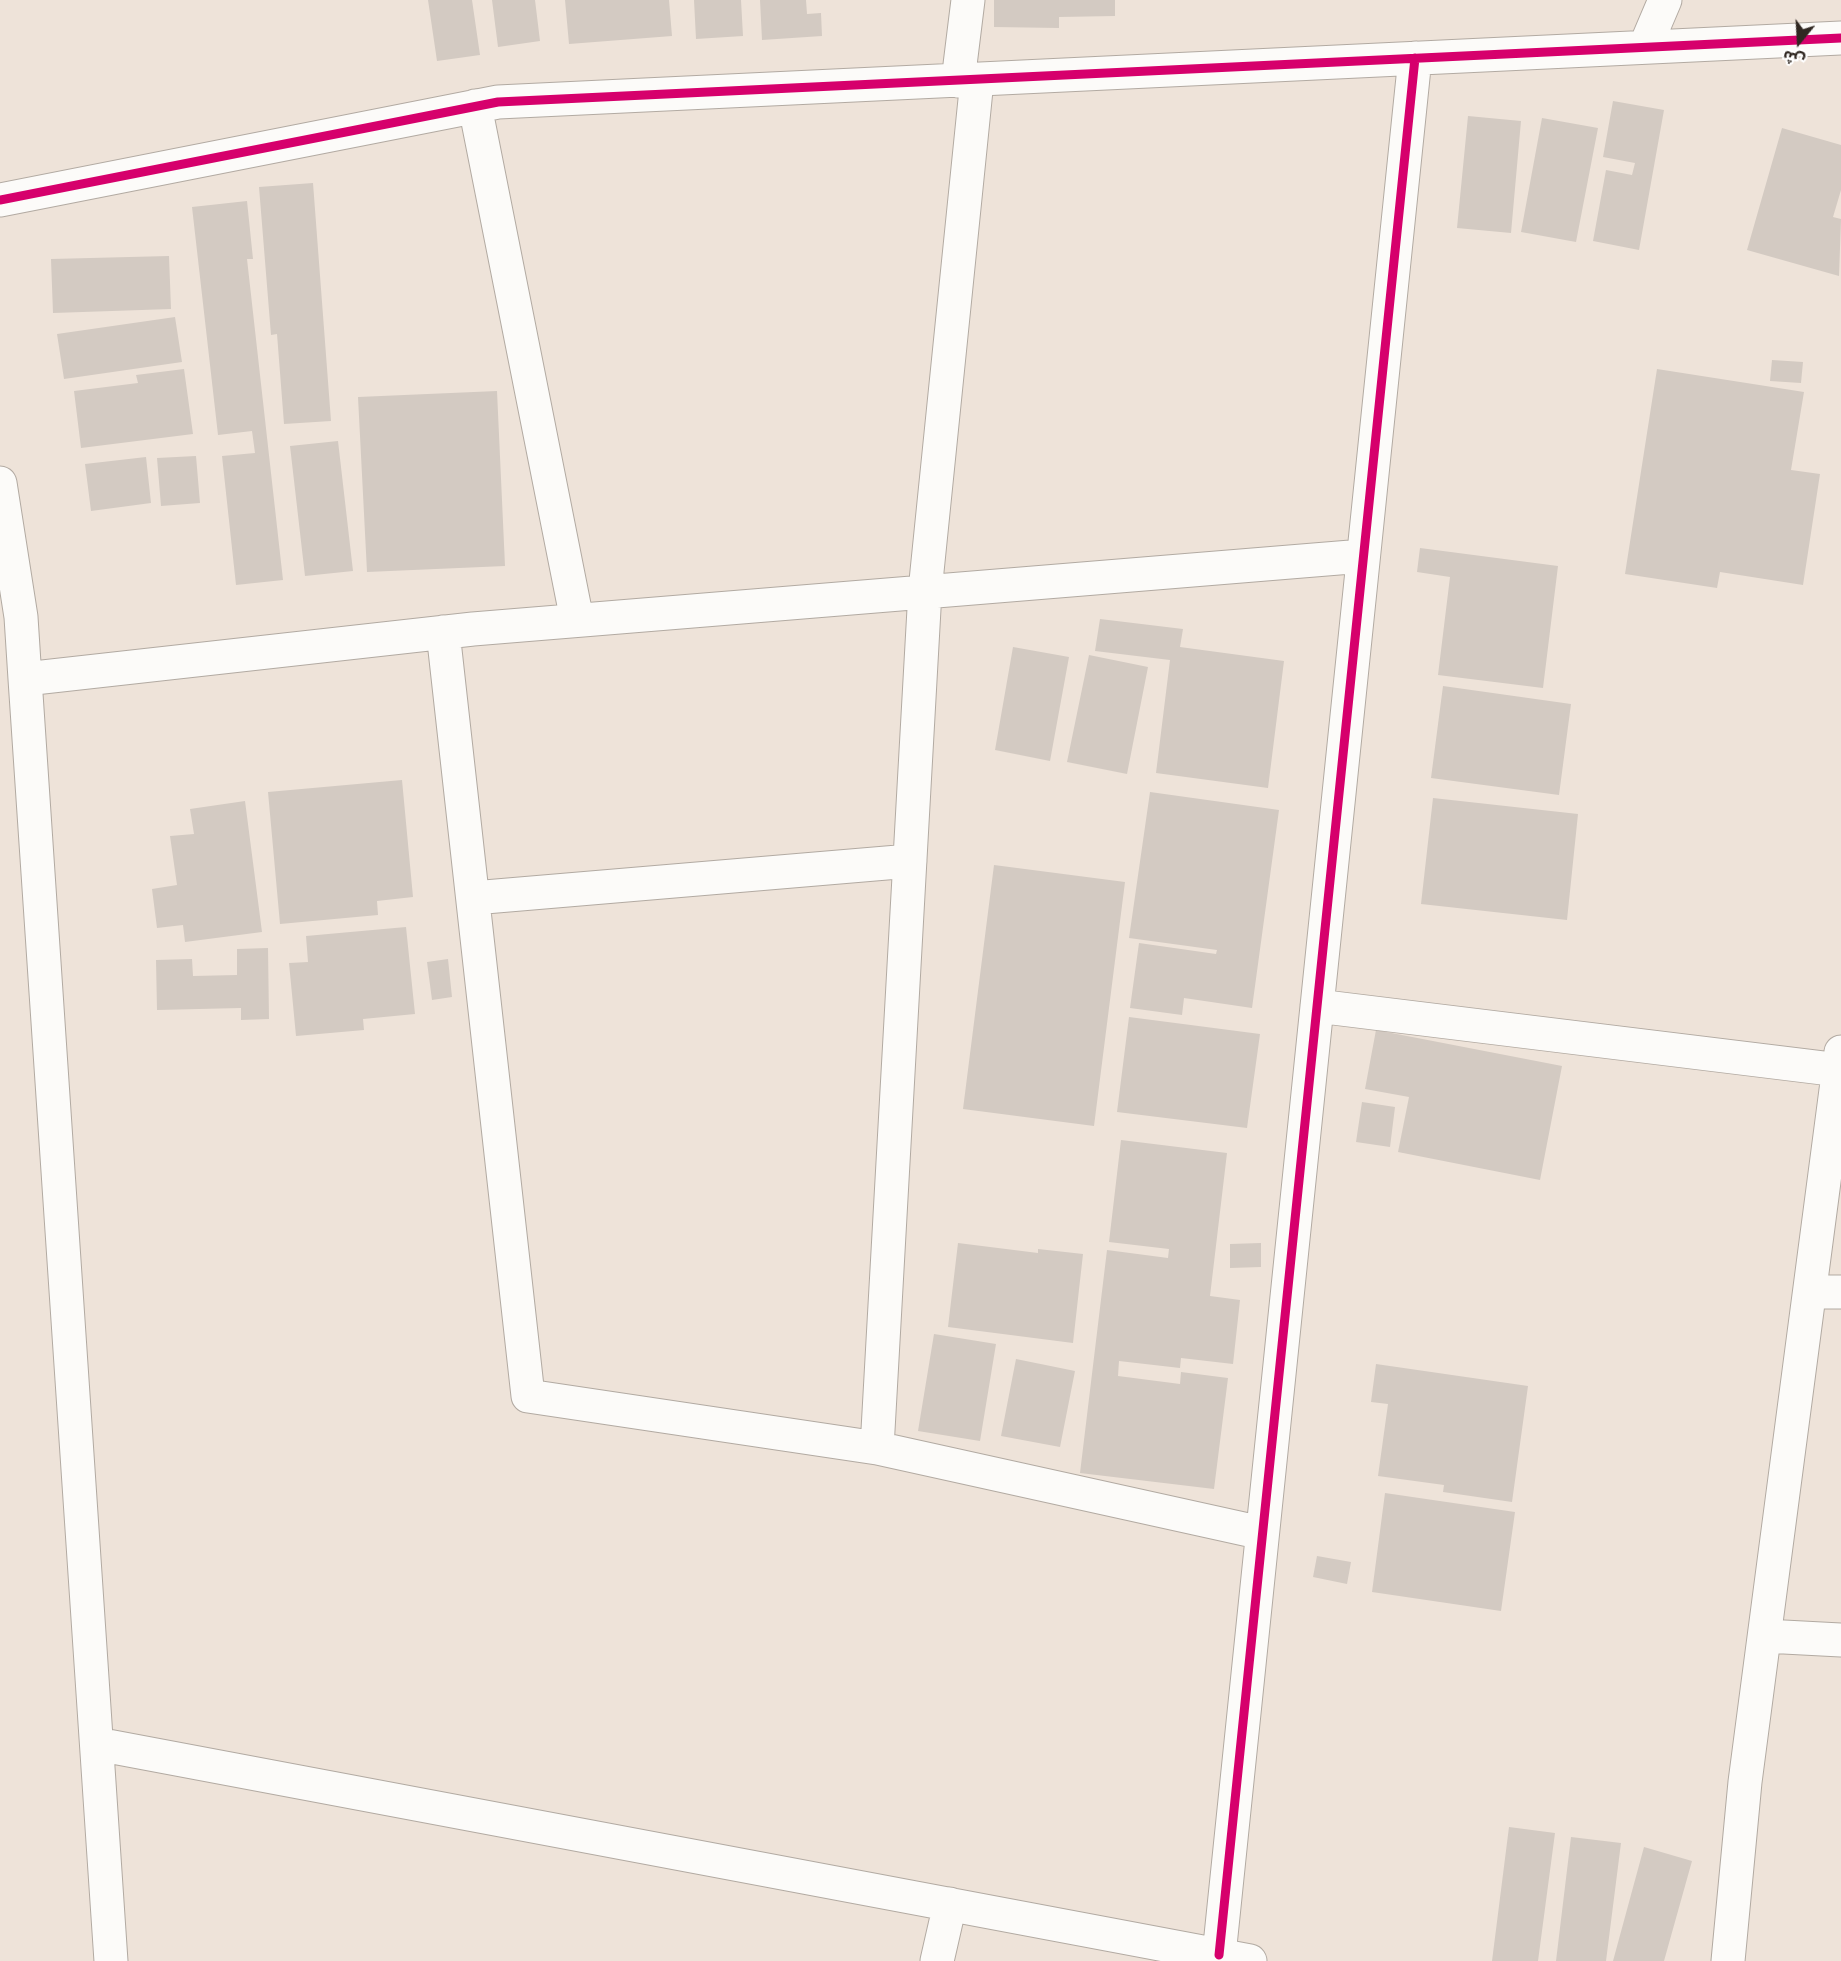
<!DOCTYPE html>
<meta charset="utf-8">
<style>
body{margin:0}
#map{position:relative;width:1841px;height:1961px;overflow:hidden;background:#eee3d9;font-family:Lato,"Noto Sans Arabic",sans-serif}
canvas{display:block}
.north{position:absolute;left:1769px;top:12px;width:60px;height:60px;-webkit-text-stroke:4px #fff;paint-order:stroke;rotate:198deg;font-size:16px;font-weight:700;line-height:24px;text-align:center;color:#302822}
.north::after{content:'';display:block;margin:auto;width:21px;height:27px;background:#302822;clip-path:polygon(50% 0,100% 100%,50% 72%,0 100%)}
</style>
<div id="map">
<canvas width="1841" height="1961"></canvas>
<div class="north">ش</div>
</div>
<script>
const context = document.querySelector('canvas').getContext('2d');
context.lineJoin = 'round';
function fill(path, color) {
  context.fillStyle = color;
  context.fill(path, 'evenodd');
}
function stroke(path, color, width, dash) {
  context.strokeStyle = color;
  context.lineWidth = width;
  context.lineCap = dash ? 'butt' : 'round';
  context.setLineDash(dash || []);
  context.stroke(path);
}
fill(new Path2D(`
 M428 0H472L480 55 437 61Z
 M492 0H535L540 41 498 47Z
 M565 0H669L672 36 569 44Z
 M694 0H741L743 36 696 39Z
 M760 0H806L807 14 821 13 822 36 762 40Z
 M994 0H1115V16L1059 17V28L994 27Z
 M1613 101 1664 110 1639 250 1593 241 1606 170 1632 175 1635 163 1603 157Z
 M1468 116 1521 121 1511 233 1457 228Z
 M1542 118 1598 128 1576 242 1521 232Z
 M1782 128 1841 145V190L1833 217 1841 219 1839 276 1747 250Z
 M313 183 331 421 284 424 277 334 271 335 259 187Z
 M247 201 253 259H247L283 580 236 585 222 456 255 453 252 431 218 435 192 207Z
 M169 256 171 309 53 313 51 259Z
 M175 317 182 362 64 379 57 334Z
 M1772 360 1803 362 1801 383 1770 381Z
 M184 369 193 434 81 448 74 391 138 383 136 375Z
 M1657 369 1804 392 1791 470 1820 474 1803 585 1720 572 1717 588 1625 574Z
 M497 391 505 566 367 572 358 397Z
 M338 441 353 571 305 576 290 446Z
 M196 456 200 503 161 506 157 458Z
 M146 457 151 503 91 511 85 464Z
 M1420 548 1558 566 1543 688 1438 675 1450 577 1417 572Z
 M1100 619 1183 629 1180 647 1284 661 1268 788 1156 773 1170 660 1095 651Z
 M1013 647 1069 657 1050 761 995 750Z
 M1089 655 1148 667 1127 774 1067 762Z
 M1443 686 1571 704 1559 795 1431 778Z
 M402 780 413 897 377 901 378 915 280 924 268 792Z
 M1150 792 1279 810 1252 1008 1184 998 1182 1015 1130 1008 1139 943 1216 954 1217 950 1129 938Z
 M1433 798 1578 814 1567 920 1421 904Z
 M245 801 262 932 185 942 183 925 157 928 152 889 177 885 170 836 194 834 190 809Z
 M994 865 1125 882 1094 1126 963 1109Z
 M406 927 415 1014 363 1019 364 1030 296 1036 289 963 308 962 306 936Z
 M268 948 269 1019 241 1020V1008L157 1010 156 960 192 959 193 976 237 975V949Z
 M448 959 452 997 432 1000 427 962Z
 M1129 1017 1260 1034 1247 1128 1117 1112Z
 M1376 1030 1562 1066 1540 1180 1398 1152 1409 1097 1365 1089Z
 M1362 1102 1395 1107 1390 1147 1356 1142Z
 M1121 1140 1227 1153 1210 1296 1240 1300 1233 1364 1181 1358 1180 1368 1119 1361 1118 1376 1180 1384 1181 1372 1228 1378 1214 1489 1080 1473 1107 1250 1168 1258 1169 1249 1109 1242Z
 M958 1243 1038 1253V1249L1083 1254 1073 1343 948 1327Z
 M1261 1243V1267L1230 1268V1244Z
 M934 1334 996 1344 980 1441 918 1431Z
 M1016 1359 1075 1371 1060 1447 1001 1436Z
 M1376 1364 1528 1386 1512 1502 1443 1492 1444 1485 1378 1476 1388 1404 1371 1402Z
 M1385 1493 1515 1512 1501 1611 1372 1592Z
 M1317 1556 1351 1562 1347 1584 1313 1577Z
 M1509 1827 1555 1833 1538 1961H1492Z
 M1571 1837 1621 1843 1606 1961H1556Z
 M1644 1847 1692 1861 1664 1961H1613Z`), '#d3cac2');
const minor = new Path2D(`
 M1645 47 1665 0
 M977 80 925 591 877 1448 1262 1533
 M958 81 968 0
 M475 106 577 620
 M0 200 498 102 1841 38
 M0 483 21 617 25 679 111 1961
 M443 632 528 1396 877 1448
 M25 679 473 629 1363 556
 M473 898 910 861
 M1317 1006 1839 1070
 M1811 1292H1841
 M1765 1636 1841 1640
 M97 1744 1250 1961
 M1219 1955 1415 58
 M937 1961 950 1904
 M1728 1961 1745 1782 1841 1052`);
stroke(minor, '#b2aaa2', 35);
stroke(minor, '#fcfbf9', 33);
stroke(new Path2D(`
 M0 200 498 102 1841 38
 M1219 1955 1415 58`), '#d6006c', 9);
</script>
